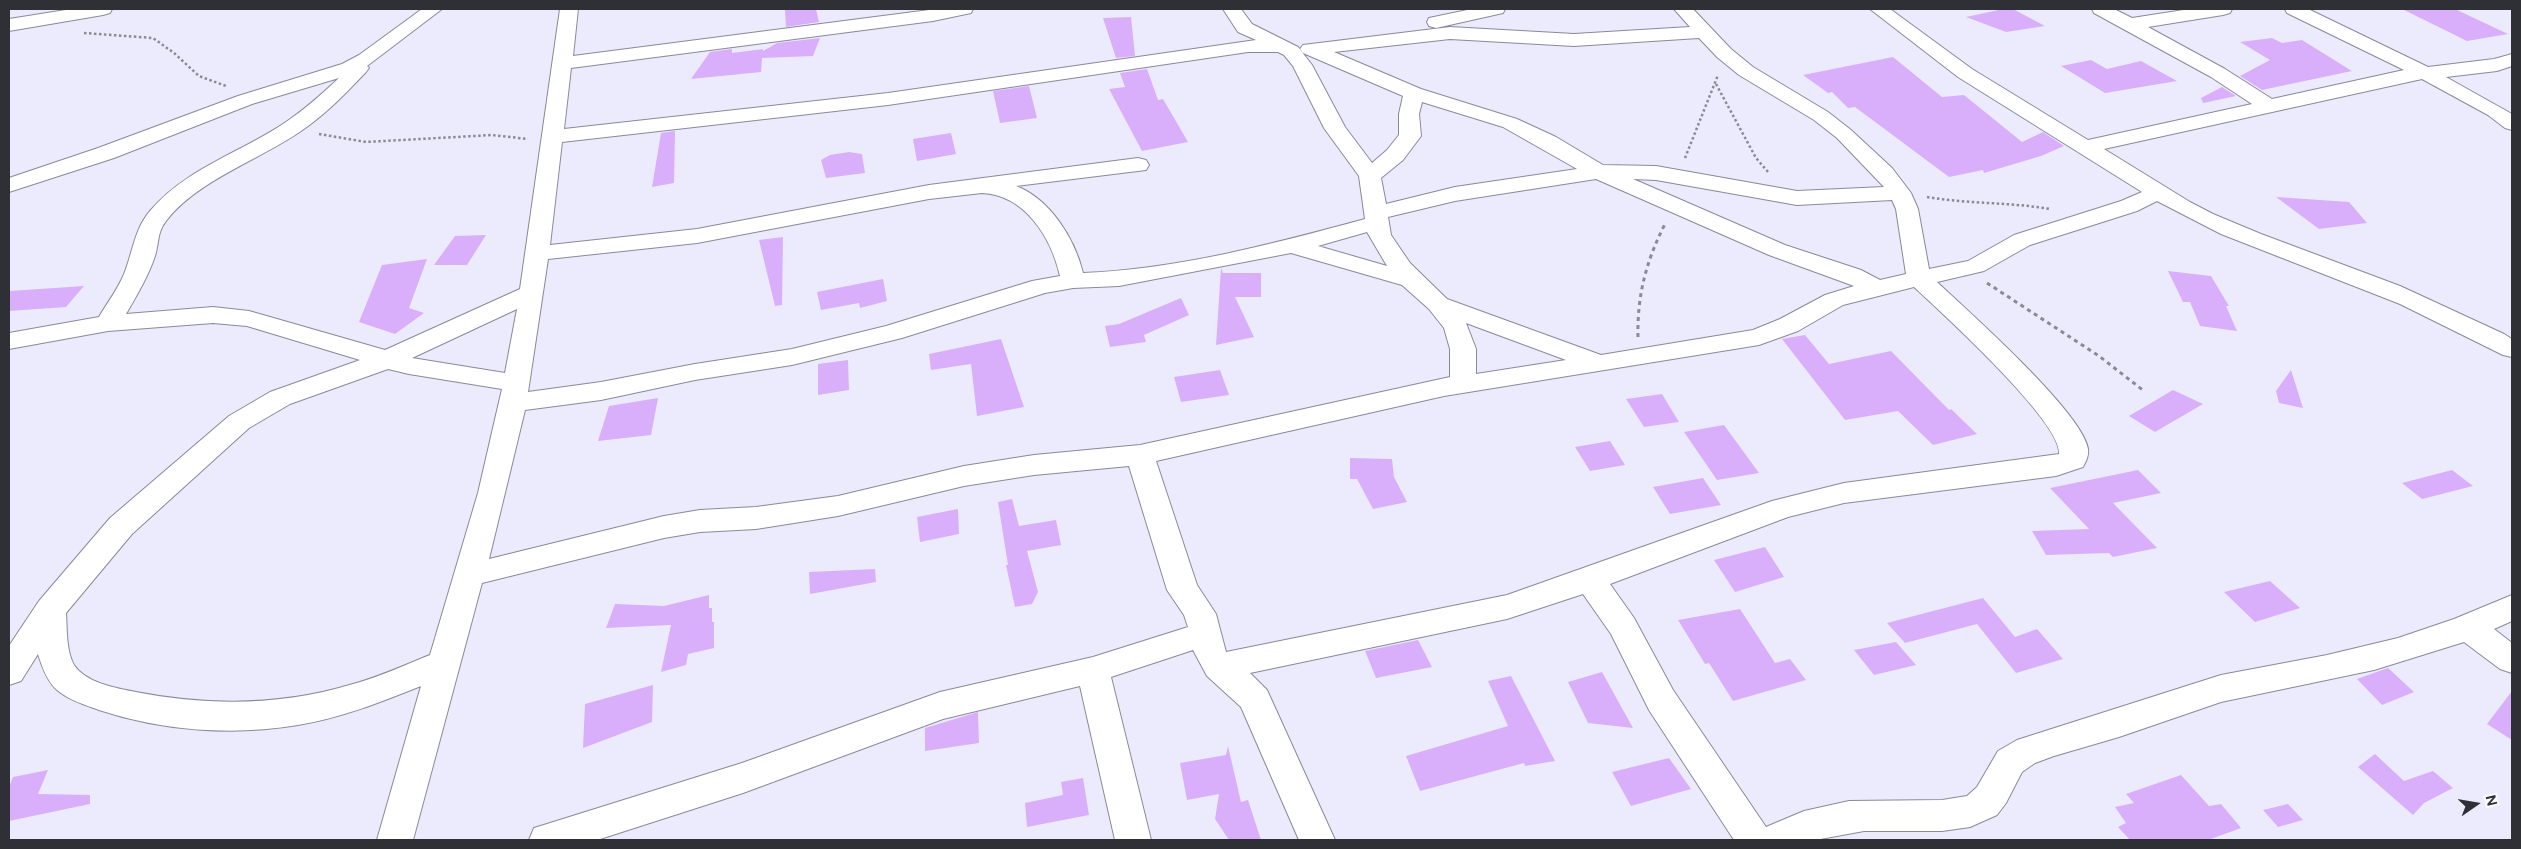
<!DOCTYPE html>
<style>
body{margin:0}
#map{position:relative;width:2521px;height:849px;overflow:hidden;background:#ecebfd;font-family:Figtree,sans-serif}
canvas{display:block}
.frame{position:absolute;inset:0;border:10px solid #2f2f36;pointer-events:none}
.north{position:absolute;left:2451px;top:779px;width:50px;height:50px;-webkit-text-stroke:4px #fafafe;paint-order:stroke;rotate:77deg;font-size:14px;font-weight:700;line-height:20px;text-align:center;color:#2f2f36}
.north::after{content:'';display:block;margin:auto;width:18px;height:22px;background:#2f2f36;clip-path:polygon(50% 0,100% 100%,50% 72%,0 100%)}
</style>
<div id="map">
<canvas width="2521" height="849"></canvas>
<div class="frame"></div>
<div class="north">N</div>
</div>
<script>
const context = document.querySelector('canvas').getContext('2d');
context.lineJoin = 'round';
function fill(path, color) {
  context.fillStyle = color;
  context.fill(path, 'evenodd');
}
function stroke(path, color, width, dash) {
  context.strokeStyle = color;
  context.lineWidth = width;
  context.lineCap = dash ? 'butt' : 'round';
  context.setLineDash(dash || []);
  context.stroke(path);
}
fill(new Path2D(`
 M797 9H816L819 22 786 27 785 10Z
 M2003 9H2013L2045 26 2006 32 1966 17Z
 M2402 9H2455L2508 34 2467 41Z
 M1131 17 1135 56 1116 58 1103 18Z
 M820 38 813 56 762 58 761 72 691 79 710 52 732 49V53L763 49V51L777 43Z
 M2272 38 2282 43 2302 40 2352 71 2262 90 2240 76 2270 60 2240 42Z
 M1893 57 1942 97 1964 95 2022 142 2043 132 2064 146 2041 156 1984 173 1983 170 1949 177 1855 107 1848 108 1832 92 1828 93 1803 75Z
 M2091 60 2107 69 2141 61 2177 81 2105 93 2061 66Z
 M1147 69 1158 100 1163 99 1188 142 1142 151 1109 89 1125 87 1120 73Z
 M1029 86 1037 118 1000 123 993 91Z
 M2222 87 2236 96 2203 103 2201 98Z
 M675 131 674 183 652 187 661 133Z
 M951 133 956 154 917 161 913 139Z
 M849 152 862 154 865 173 826 178 821 160 830 155Z
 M2276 197 2349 202 2367 223 2319 229Z
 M486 235 467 265H434L455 236Z
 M783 237 782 305 775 306 759 240Z
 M427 259 409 308 424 313 395 334 359 322 382 265Z
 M1221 268 1223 273H1261V297H1235L1254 337 1216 345Z
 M2168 271 2211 276 2229 306H2226L2237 331 2200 326 2190 302H2183Z
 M883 279 887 301 860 308 859 303 821 310 817 292Z
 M84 286 66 307 9 311V291Z
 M1181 298 1189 315 1144 335 1146 342 1110 347 1105 326 1119 324Z
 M1805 335 1829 364 1891 351 1949 410 1951 409 1977 434 1933 445 1898 411 1845 420 1782 339Z
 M1001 339 1024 407 977 416 971 364 931 370 929 354Z
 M848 360 849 390 818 395V364Z
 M1220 370 1229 395 1181 402 1174 377Z
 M2291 370 2303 408 2279 403 2276 391Z
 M2173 390 2203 404 2155 432 2129 416Z
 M1662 394 1679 422 1644 427 1626 399Z
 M658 398 651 435 598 441 609 406Z
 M1724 425 1759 473 1717 480 1684 432Z
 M1610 441 1625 465 1590 471 1575 447Z
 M1350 458 1392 459 1394 477 1407 502 1373 509 1357 479H1350Z
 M2138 470 2161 493 2113 503 2157 548 2113 557 2109 553 2046 555 2032 531 2089 529 2050 488Z
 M2452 470 2473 486 2422 499 2402 483Z
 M1703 478 1721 505 1670 514 1653 487Z
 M1012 499 1019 526 1056 520 1061 545 1027 551 1038 592 1032 604 1015 607 1006 565H1008L998 502Z
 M958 509 959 534 920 542 917 517Z
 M1765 547 1784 577 1735 592 1714 560Z
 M875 569 876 582 810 594 809 572Z
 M2270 581 2300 608 2255 622 2224 592Z
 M709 595V608H712V622H714V648L688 654 686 665 661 672 671 625 606 628 615 604 664 606Z
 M1983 598 2015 637 2037 629 2063 659 2016 673 1977 624 1905 643 1887 623Z
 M1740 609 1775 663 1790 659 1806 680 1733 701 1709 663 1705 664 1678 620Z
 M1418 640 1432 667 1376 678 1365 651Z
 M1896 642 1916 665 1874 675 1854 650Z
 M2388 668 2414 692 2382 705 2357 679Z
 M1602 672 1633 728 1588 723 1568 682Z
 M1511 676 1555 761 1525 766 1524 763 1420 791 1406 756 1508 726 1488 681Z
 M653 685 652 722 583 748 585 704Z
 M2512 691V740L2487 724Z
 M978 712 979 743 925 751V728Z
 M1228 746 1241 802 1248 800 1261 840H1229L1215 819 1219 794 1187 800 1180 763 1226 755Z
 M2375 754 2404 781 2433 771 2453 788 2424 803 2413 815 2358 767Z
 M1669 758 1691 789 1631 806 1612 772Z
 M48 770 38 794 90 795V804L9 821V787L13 777Z
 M2181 775 2209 806 2221 804 2241 828 2208 840H2130L2118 827 2126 823 2115 807 2134 803 2126 794Z
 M1083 778 1089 815 1027 827 1025 803 1063 795 1061 782Z
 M2288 804 2303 820 2278 827 2263 810Z`), '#d9affc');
const minor = new Path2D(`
 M72 9H112L110 13 103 15 9 31V19Z
 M422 9H442L367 66 369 68 366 72C346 93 326 114 301 131 261 159 196 181 166 221 157 232 159 244 155 256 148 277 137 295 126 314L213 307 249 311 385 350 520 289 560 9H578L573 56 937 9H973L971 13 933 21 571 68 564 129 888 93 1256 40 1238 32 1223 9H1241L1252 24 1298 47 1312 65 1345 127 1372 163 1387 150 1399 135V114L1403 96 1303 53 1300 49 1303 45 1450 27 1574 34 1690 27 1674 9H1693L1731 49 1753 67 1828 112 1851 130 1892 168 1911 193 1918 209 1929 269 1968 261 2014 235 2121 201 2142 192 1958 77 1870 9H1890L1972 69 2088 140 2252 104 2211 77 2094 13 2092 9H2114L2132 18 2190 9H2232L2230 13 2223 15 2148 27 2225 69 2272 99 2404 70 2287 13 2285 9H2308L2428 67 2494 59 2512 54V66L2497 71 2446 77 2512 114V130L2505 128 2488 115 2422 79 2104 149 2190 202 2213 214 2261 234 2400 286 2504 334 2512 339V357L2503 355 2400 304 2221 234 2157 201 2137 211 2030 245 1984 271 1937 282C1968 311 2083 413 2088 449 2089 456 2086 461 2083 467L2056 476 1844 503 1788 517 1610 584 1634 618 1673 690 1766 827 1804 811 1849 801 1942 800 1967 796 1977 787 1998 751 2017 740 2221 675 2327 655 2398 638 2454 619 2512 595V621L2494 629 2512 643V673L2500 669 2464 642 2374 670 2221 702 2119 737 2054 756 2035 763 2022 772 2006 803 1997 815 1970 827 1942 831H1864L1815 840H1734L1649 710 1611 634 1583 594 1507 619 1250 673 1267 690 1335 840H1299L1241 707 1207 676 1193 650 1111 677 1151 840H1115L1080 686 943 719 743 793 597 840H529L534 828 547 824 742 763 940 692 1093 657 1188 627 1184 615 1167 590 1129 466 1034 475 964 486 838 516 756 529 700 532 664 538 482 583 413 840H377L421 686C381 702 341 718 298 725 233 736 162 731 99 710 85 705 69 700 57 690 47 681 42 667 38 654L21 681 9 685V646L39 601 110 518 229 416 270 392 360 360 247 326 213 323 108 331 9 349V333L99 317C107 303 118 289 124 274 133 252 134 230 150 211 185 169 242 152 286 122 305 109 322 94 339 78L252 104 114 158 9 192V178L98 148 238 96 342 64 359 55ZM1699 38 1717 57 1739 75 1814 120 1837 138 1884 187 1797 191 1656 166 1603 165 1556 137 1517 119 1421 89 1334 52 1450 39 1574 46ZM1248 52H1278L1284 55 1293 66 1324 128 1359 176 1365 219C1273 244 1178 269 1083 273 1075 239 1050 199 1016 186L1146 170 1149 165 1146 160 1138 158 929 185 697 229 550 245 562 142 888 105ZM1422 102 1503 127 1577 169 1455 187 1386 204 1381 178 1403 160 1421 136 1419 114ZM1596 179 1769 255 1854 286 1825 295 1780 319 1753 330 1601 355 1447 299 1410 263 1391 235 1388 217 1455 201ZM1633 179 1656 180 1797 205 1892 200 1896 209 1906 274 1880 280 1861 270 1785 245ZM982 193C1025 195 1051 237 1060 276L1032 281 886 326 792 349 695 364 601 382 528 392 548 259 697 243 929 199ZM1367 232 1387 266 1318 246ZM1291 253 1402 285 1429 309 1444 328 1450 349V377L1140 445 1034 455 964 466 838 496 756 507 700 510 664 516 489 559 525 410 601 400 695 380 792 365 902 338 1045 293 1073 288 1119 286ZM1914 287C1941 312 2063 423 2059 454L1844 483 1772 501 1507 595 1226 652 1216 614 1197 585 1156 461 1444 396 1759 345 1798 331 1843 305ZM517 309 505 373 412 358ZM1466 323 1566 360 1476 374V349ZM388 369 409 374 502 389 478 493 430 655C405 665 379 677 353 684 281 706 208 706 136 692 116 688 86 683 74 665 66 651 67 628 66 613L132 534 249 428 290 404Z
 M1472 9H1505L1503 13 1436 28 1429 26 1427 22 1429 18Z`);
stroke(minor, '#8a8999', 2);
stroke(new Path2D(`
 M84 33 153 38 174 53 199 76 226 86
 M1716 84 1756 158 1769 173
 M319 134 366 142 492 135 528 139
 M1685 158 1718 75
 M1927 197C1968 204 2009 202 2050 209`), '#8a8a96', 2.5, [2.5, 2.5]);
stroke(new Path2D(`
 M1987 283 2099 356 2144 391
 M1638 337C1637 296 1646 261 1665 224`), '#8a8a96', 3, [4, 4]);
fill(minor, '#fff');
</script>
